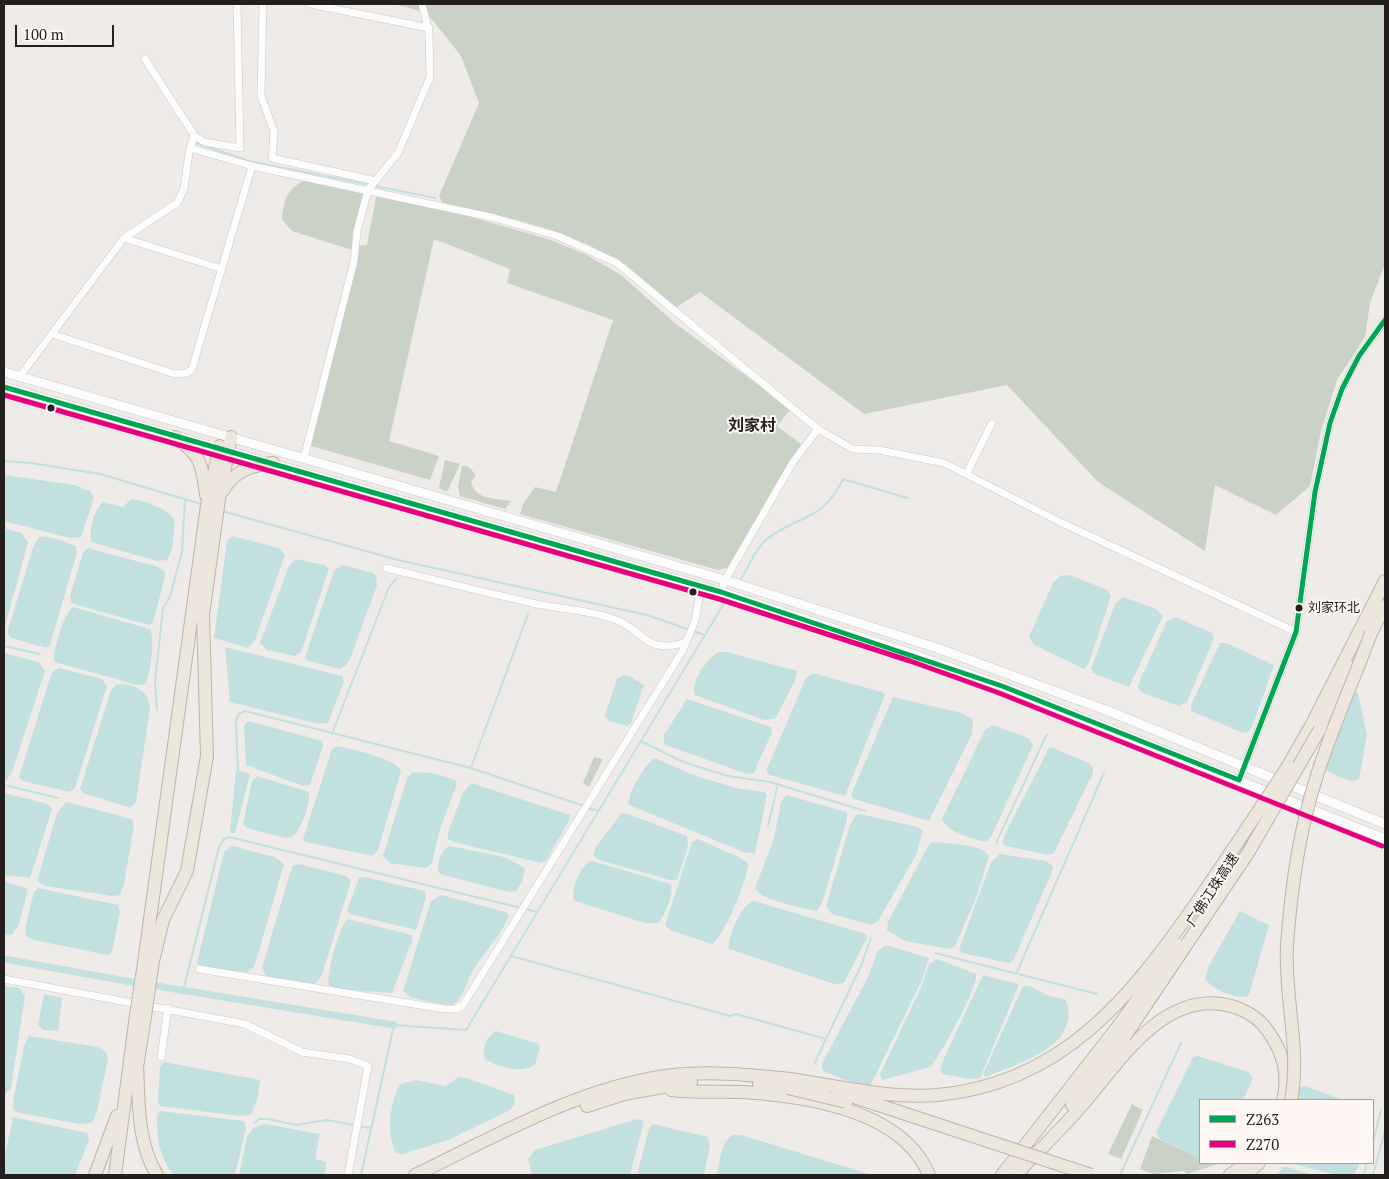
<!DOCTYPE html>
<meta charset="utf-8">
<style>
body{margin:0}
#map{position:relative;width:1389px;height:1179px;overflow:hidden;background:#efebe8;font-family:"PT Serif",serif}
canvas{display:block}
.frame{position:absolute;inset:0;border:5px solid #221f1d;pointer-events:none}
.legend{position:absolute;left:1199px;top:1099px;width:175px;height:65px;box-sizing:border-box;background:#fef7f4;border:1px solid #a6a19e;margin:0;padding:6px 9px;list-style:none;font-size:15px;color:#221f1d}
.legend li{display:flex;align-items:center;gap:10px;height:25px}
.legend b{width:25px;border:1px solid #a6a19e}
.scale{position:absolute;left:15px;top:25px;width:99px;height:22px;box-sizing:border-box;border:2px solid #221f1d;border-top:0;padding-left:6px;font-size:15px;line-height:18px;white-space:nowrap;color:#221f1d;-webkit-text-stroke:4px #fef7f4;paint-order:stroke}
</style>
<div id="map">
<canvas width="1389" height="1179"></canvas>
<div class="frame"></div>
<ul class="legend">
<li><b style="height:6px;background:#00a651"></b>Z263</li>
<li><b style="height:6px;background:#e5007d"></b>Z270</li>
</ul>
<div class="scale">100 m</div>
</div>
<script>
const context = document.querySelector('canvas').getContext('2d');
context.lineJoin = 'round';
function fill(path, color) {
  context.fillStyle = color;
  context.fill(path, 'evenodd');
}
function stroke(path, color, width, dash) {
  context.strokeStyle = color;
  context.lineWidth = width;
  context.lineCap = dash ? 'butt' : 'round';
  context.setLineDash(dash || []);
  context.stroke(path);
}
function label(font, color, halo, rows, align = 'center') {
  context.font = font + ' "PT Serif","Noto Sans SC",serif';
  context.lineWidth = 4;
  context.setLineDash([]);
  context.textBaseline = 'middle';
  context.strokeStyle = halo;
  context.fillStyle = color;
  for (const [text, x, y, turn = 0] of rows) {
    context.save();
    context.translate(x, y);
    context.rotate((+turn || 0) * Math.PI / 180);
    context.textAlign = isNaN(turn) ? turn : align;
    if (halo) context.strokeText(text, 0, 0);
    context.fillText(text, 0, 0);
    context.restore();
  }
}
fill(new Path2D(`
 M395 4H1385V264L1370 303 1365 337 1337 380 1321 431 1310 486 1276 515 1215 485 1205 551 1098 482 1007 385 864 414 700 292 675 308C659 294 643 277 626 266 571 229 506 216 443 204L439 196 479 103 461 56 427 13Z
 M309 179 361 191 363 194 352 250 292 231 282 220C284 198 287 187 309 179Z
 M377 193 465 215 551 240 587 255 621 275 676 324 791 409 777 426 801 444 727 568 718 570 520 514 523 504 535 487 556 492 613 320 507 283 510 269 434 239 389 441 439 456 430 480 311 446 358 246 367 245Z
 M445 460 460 464 447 492 439 488Z
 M462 465 469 467 476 475 471 482C475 500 495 498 511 501L505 509 460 496 458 487Z
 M594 757 603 759 589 787 583 783Z
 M1132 1104 1143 1110 1121 1159 1108 1154Z
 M1152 1136 1200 1158V1163H1221L1187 1174 1184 1171 1153 1174 1140 1169Z`), '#cad2c6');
fill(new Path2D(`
 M4 475 74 485 90 491 94 498 81 537 70 538 4 521Z
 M131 499C143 500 170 509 175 521L172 550 167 560 157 561 91 542C89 532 94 509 103 502L123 507Z
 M4 528 21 533 28 542 4 630Z
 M232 536 279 548 285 555 255 640 248 648 214 638 227 541Z
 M39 537C49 535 65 542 75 546L77 552 50 645 46 648 11 638 7 633 33 548Z
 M88 548 158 567 165 572V577L153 622 149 625 77 605 71 602 70 596 83 553Z
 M295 559 325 565 329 569 304 644 301 652 295 656 267 650 260 643 289 566Z
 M342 565 373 573 376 576 377 585 350 659 346 665 340 669 308 661 305 657 334 571Z
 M1070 575 1107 590 1111 596 1089 663 1084 669 1034 645 1029 637 1053 583 1060 576Z
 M1123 597 1156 609 1163 616 1129 687 1093 673 1091 669 1115 604Z
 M73 607 150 629C155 638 151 676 145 684L137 685 55 662C51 654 65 611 73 607Z
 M1176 617 1212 633 1214 638 1187 702 1179 706 1143 693 1138 688V685L1167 621Z
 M1220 643H1226L1274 665 1252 727 1247 733 1241 732 1191 711V705Z
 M225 647 342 676 344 681 328 723 319 724 230 702Z
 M718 652H727L797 671 795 681 775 719 764 720 695 695C690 681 707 660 718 652Z
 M4 653 39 662 45 671 12 772 6 781 4 780Z
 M59 668 102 679 107 686 75 788 70 792 23 781 19 777 51 675 53 671Z
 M813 673 882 692 885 695 845 796 770 775 766 771 806 678Z
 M623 675 629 676 644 685 631 723 627 726 609 721 605 715 617 679Z
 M117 684C134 684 149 690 150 708L136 802 131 808 83 793 80 789 111 690Z
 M1350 688 1358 693 1367 735 1359 779 1352 782 1312 765Z
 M893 697 962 713 973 720 972 734 929 821 854 799 851 795Z
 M687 699 771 727 772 732 754 773 747 774 666 745 664 742V735Z
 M248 721 322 741 323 746 310 785 303 786 246 765 244 726Z
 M993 725 1028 738 1033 745 992 835 986 842C974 840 946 831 942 819L985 730Z
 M338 746C352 750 396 758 401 771L378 850 373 856 305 842 303 839 332 749Z
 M1049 748H1054L1090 764 1093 768V773L1054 853 1048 855 1006 846 1003 844 1004 836Z
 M655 758 693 775 736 788 765 792 767 796 755 853H746L629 805C626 796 646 762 655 758Z
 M236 770 250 774 235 833H230Z
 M413 772 432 773 455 780 457 784 440 829 432 863 426 868 390 863 383 856 407 778Z
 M257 776 309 792C311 803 301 830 292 837L285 838 247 828 243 824 252 781Z
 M471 783 570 815 569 821 546 861 541 863 454 842 448 839V832L463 793Z
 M4 793 48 804 52 809 30 878 4 875Z
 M786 795 847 812V820L823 900 817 911C803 908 761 901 755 888L774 839 781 802Z
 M66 802 132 819 134 825 124 884 120 895 112 896 46 886 37 881 57 813Z
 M625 813 687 836 688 847 677 880H670L599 860 593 855 596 847 621 814Z
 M860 814 918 827 923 831 916 855 878 921 871 925 832 914 826 906 850 825 856 815Z
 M698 839 743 859 748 864C748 879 724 937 712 944L670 930 665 925 692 842Z
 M936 842C948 844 983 844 989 856L976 898 955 946 950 949 905 941 887 930 888 922 927 848 931 843Z
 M232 846 275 857 284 864 256 961 253 968 246 973 199 966 197 963 224 852Z
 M450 846 504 857 525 868 522 882 516 891 509 892 440 874C435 866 441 849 450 846Z
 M1000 854 1046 861 1053 866V869L1014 959 1009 963 962 953 959 949 991 862Z
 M592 861 671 884C674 894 665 916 658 923H645L575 901C569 891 581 863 592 861Z
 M299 864 346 876 351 881 322 975 315 984 271 978 266 976 262 968 290 873 293 866Z
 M364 877 425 891 426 898 416 930 350 914 347 911 359 878Z
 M4 881 28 889 19 924 12 935 4 934Z
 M38 888 118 905 120 912 112 952 108 955 34 940 26 936 25 929 34 892Z
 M441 895 506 912 509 916C500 938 482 953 471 974 466 984 462 1003 450 1006L412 998 403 991 431 901Z
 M754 901 866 934 867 938 844 983 834 984 729 949C727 937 742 903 754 901Z
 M1240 911 1269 925 1250 992 1247 997C1233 998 1214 990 1205 979L1209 965Z
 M348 919 412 935V941L392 993 337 989 329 985C326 974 339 926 348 919Z
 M886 945 929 958 922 980 874 1078 870 1085 863 1087 825 1072 822 1069V1064L869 975 877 952Z
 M937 959 976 974C978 989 941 1053 931 1067L882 1080 880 1074 923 983 929 964Z
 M983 975 1018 984V987L980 1078 969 1079 943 1074 940 1070 944 1058Z
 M4 986 19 988 25 996 11 1088 4 1096Z
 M1023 986H1029L1049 996 1066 1000C1082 1047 1018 1063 986 1077L983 1074Z
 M44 994 62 998 58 1031 43 1030 38 1025Z
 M496 1031 536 1043 540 1047 535 1064C523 1075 497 1066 485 1059 481 1048 487 1037 496 1031Z
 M29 1036 98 1047 106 1052 108 1059 97 1111 92 1123 80 1124 20 1113 14 1110 13 1102 24 1046Z
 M1198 1056 1248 1072 1253 1078 1243 1100H1200V1158L1160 1139 1156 1133 1193 1057Z
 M164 1062 260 1080C258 1093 258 1105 250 1115L240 1116 160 1106 158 1102 160 1067Z
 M459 1077 469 1079 514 1095 515 1104 510 1110 448 1140 403 1154 396 1153C386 1135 390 1102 400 1084L416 1080 445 1086Z
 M1305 1086 1343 1100H1292C1295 1093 1297 1087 1305 1086Z
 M160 1111 244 1121 246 1128 235 1175H174C159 1159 157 1136 157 1115Z
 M13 1117 87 1133 89 1140 75 1175H4V1159Z
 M637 1119 644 1121 630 1175H532L528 1159 535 1150Z
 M265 1124 320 1134 315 1159 326 1162 325 1175H239L247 1137 253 1128Z
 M653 1124 708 1137 710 1145 704 1175H637L649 1129Z
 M733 1135H741L872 1175H717C720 1162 720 1142 733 1135Z
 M1290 1163H1360L1354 1175H1337Z
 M1283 1167H1286L1313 1175H1277Z`), '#c2e0df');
stroke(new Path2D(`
 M193 142 249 161 370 185
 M375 186 436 198
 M4 461 31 463 100 474 201 504
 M222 511 398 560 647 615 690 630
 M740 581C748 568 755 549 767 539 799 514 823 522 843 479L907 498
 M694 631 704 635
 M4 646 40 654
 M157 710 155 682 163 608 170 597 182 552 185 500
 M332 734 389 587 397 578
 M641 741 683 762 728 776 770 782 865 811
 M471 768 528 614
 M238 771 236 720 239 714 245 711 471 768 584 806
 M4 785 58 798
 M589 808 598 811
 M768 826 778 784
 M996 843 1047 734
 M525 909 537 912
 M935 953 1097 994
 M511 956 730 1016 736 1014 826 1039
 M1017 972 1104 773
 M183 991 219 847 224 839 229 837 521 908
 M814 1064 861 966 871 938
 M254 1123 260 1119H268L296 1125 327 1120 354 1125
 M359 1126 371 1128
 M1373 1142 1381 1110
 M361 1175 394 1025 466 1030 728 597
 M1120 1175 1181 1043
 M1364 1175 1367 1163
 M1373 1175 1385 1131`), '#c2e0df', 2);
stroke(new Path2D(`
 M4 959 126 981 394 1025`), '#c2e0df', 7);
const street = new Path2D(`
 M263 4 261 96 274 131 272 158 376 181
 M310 4 429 28
 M145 59 194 135 204 142 240 148 237 4
 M190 148 252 166 495 218 558 236 617 263 818 429 853 449 879 450 944 463 1060 522 1296 632
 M124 238 222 269
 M52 334 175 374 187 373 192 369 252 166
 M20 376 124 238 177 203 184 189 189 153 194 135
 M304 458 354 261 357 231 368 190 398 153 430 77 429 32 422 4
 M967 473 992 423
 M386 568C435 580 483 592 532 603 558 609 588 610 614 619 644 629 644 656 686 642
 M721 592 725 580 793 462 818 429
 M1239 780 1296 632 1315 492 1330 423 1342 389 1359 356 1385 320
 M199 969 444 1009H457L463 1005 683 650 695 621 701 587
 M4 979 245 1024 302 1052 350 1059 368 1066 348 1175
 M161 1057 168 1008`);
const secondary = new Path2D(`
 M4 372 725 580 937 648 1111 712 1385 824
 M4 387 721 592 912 654 1002 686 1385 839`);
const highway = new Path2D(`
 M175 437C201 455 202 464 206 495
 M222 492C234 471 251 465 273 463
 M1366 643 1385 606
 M1320 729 1353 667
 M1288 766 1312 724 1385 581
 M153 961 163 920 187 871 207 756 203 615 219 499 231 437
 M144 963 207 505 220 446
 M137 1066C139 1103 137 1142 157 1175
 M136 1074 145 1016
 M759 1084 788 1088
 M671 1090C695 1093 719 1091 743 1092 805 1096 903 1110 929 1175
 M1072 1105 1125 1036
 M587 1106 624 1094 691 1082
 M1031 1159C1049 1141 1066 1124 1083 1104 1118 1064 1159 996 1221 1004 1237 1006 1254 1014 1264 1026 1281 1047 1290 1073 1283 1100
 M95 1175 117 1116
 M115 1175 136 1015
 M415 1175C497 1136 581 1086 673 1075 712 1071 752 1075 790 1079
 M1002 1175 1116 1029
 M1017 1175 1035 1153
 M1230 1175 1247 1163
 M1245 1175 1259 1163`);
stroke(street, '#ccc9c7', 8);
stroke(secondary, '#ccc9c7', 10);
stroke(highway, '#bcb4a8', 14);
stroke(street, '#fdfcfc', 7);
stroke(secondary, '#fdfcfc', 9);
stroke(highway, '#ece6dc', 12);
const highwayBridge = new Path2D(`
 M136 1015 144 963
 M145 1016 153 961
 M1116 1029 1177 945
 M1125 1036 1248 853 1320 729
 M790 1079C838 1086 889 1099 937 1095 1062 1084 1131 997 1197 902 1228 857 1258 812 1288 766
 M788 1088 846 1102
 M839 1092 1091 1175
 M1291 1100C1301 1050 1284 997 1287 945 1291 890 1298 835 1315 782 1330 731 1353 683 1371 633`);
stroke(highwayBridge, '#bcb4a8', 14, []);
stroke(highwayBridge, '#ece6dc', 12);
stroke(new Path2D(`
 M4 387 721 592 1002 686 1239 780 1296 632 1315 492 1330 423 1342 389 1359 356 1385 320`), '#00a651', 5);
stroke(new Path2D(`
 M4 395 719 599 910 661 999 693 1382 846`), '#e5007d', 5);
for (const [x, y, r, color] of [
 [51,408,4.5,"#221f1d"],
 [693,592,4.5,"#221f1d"],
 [1299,608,4.5,"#221f1d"]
]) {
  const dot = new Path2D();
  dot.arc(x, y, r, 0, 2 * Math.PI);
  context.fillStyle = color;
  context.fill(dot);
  stroke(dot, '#fef7f4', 2);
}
label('13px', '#221f1d', '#fef7f4', [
 ["刘家环北",1308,608]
], 'left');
label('14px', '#221f1d', '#fef7f4', [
 ["广佛江珠高速",1213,890,-57]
]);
label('bold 16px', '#221f1d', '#fef7f4', [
 ["刘家村",752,426]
]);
</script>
